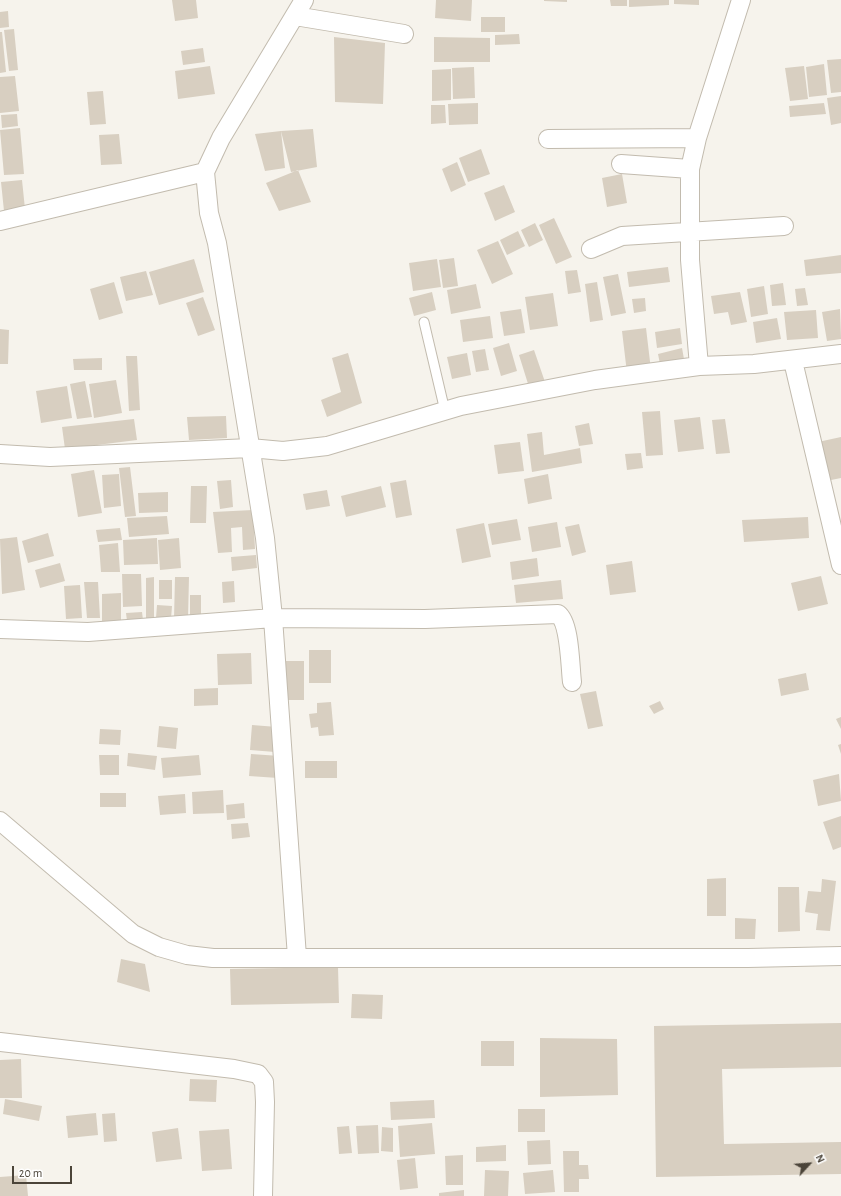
<!DOCTYPE html>
<style>
body{margin:0}
#map{position:relative;width:841px;height:1196px;overflow:hidden;background:#f6f3ec;font-family:"Alegreya Sans",sans-serif}
canvas{display:block}
.north{position:absolute;left:789px;top:1144px;width:40px;height:40px;-webkit-text-stroke:3px #fff;paint-order:stroke;rotate:64deg;font-size:11px;font-weight:700;line-height:16px;text-align:center;color:#4b4439}
.north::after{content:'';display:block;margin:auto;width:14px;height:18px;background:#4b4439;clip-path:polygon(50% 0,100% 100%,50% 72%,0 100%)}
.scale{position:absolute;left:12px;top:1166px;width:60px;height:18px;box-sizing:border-box;border:2px solid #4b4439;border-top:0;padding-left:5px;font-size:12px;line-height:14px;white-space:nowrap;color:#4b4439;-webkit-text-stroke:3px #fff;paint-order:stroke}
</style>
<div id="map">
<canvas width="841" height="1196"></canvas>
<div class="north">N</div>
<div class="scale">20 m</div>
</div>
<script>
const context = document.querySelector('canvas').getContext('2d');
context.lineJoin = 'round';
function fill(path, color) {
  context.fillStyle = color;
  context.fill(path, 'evenodd');
}
function stroke(path, color, width, dash) {
  context.strokeStyle = color;
  context.lineWidth = width;
  context.lineCap = dash ? 'butt' : 'round';
  context.setLineDash(dash || []);
  context.stroke(path);
}
fill(new Path2D(`
 M172 0H196L198 18 175 21Z
 M436 0H472L471 21 435 18Z
 M544 0H567V2L544 1Z
 M610 0H627V6H611Z
 M629 0H669V5L629 7Z
 M674 0H699V5L674 4Z
 M8 11 9 27 0 28V12Z
 M481 17H505V32H481Z
 M14 29 18 70 9 71 4 30Z
 M0 32H2L6 72 0 73Z
 M519 34 520 44 495 45V35Z
 M334 37 385 43 383 104 335 102Z
 M434 37 490 38V62H434Z
 M203 48 205 62 183 65 181 51Z
 M841 59V92L831 93 827 60Z
 M824 64 827 95 809 97 806 67Z
 M210 66 215 94 178 99 175 71Z
 M804 66 808 99 790 101 785 68Z
 M474 67 475 98 453 99 452 68Z
 M451 69V100L432 101V70Z
 M15 76 19 111 0 113V77Z
 M103 91 106 124 90 125 87 92Z
 M841 96V123L831 125 827 98Z
 M478 103V124L449 125 448 104Z
 M824 103 826 114 790 117 789 106Z
 M431 105H445L446 123 431 124Z
 M17 114 18 126 2 128 1 115Z
 M20 128 24 174 4 175 0 130Z
 M313 129 317 167 291 172 281 131Z
 M281 131 285 168 265 171 255 134Z
 M119 134 122 164 101 165 99 135Z
 M481 149 490 174 468 182 459 158Z
 M457 162 466 185 451 192 442 169Z
 M298 170 311 202 279 211 266 183Z
 M622 174 627 203 607 207 602 178Z
 M22 180 25 209 4 211 1 182Z
 M504 185 515 212 495 221 484 193Z
 M554 218 572 257 556 264 539 225Z
 M535 223 543 240 529 247 521 230Z
 M518 231 525 246 507 255 500 240Z
 M498 241 513 274 492 284 477 250Z
 M841 255V273L806 276 804 260Z
 M454 258 458 286 443 288 439 260Z
 M194 259 204 292 159 305 149 272Z
 M437 259 441 287 413 291 409 263Z
 M668 267 670 282 629 287 627 272Z
 M577 270 581 292 568 294 565 271Z
 M146 271 153 295 126 301 120 277Z
 M618 274 626 313 611 316 603 277Z
 M114 282 123 313 99 320 90 289Z
 M597 282 603 320 590 322 585 284Z
 M783 283 786 305 772 306 770 285Z
 M476 284 481 308 451 314 447 290Z
 M764 286 768 314 751 317 747 289Z
 M805 288 808 305 797 306 795 289Z
 M432 292 436 310 414 316 409 298Z
 M740 292 747 322 731 325 728 312 714 314 711 296Z
 M553 293 558 326 530 330 525 297Z
 M203 297 215 330 198 336 186 303Z
 M645 298 646 311 634 313 632 299Z
 M521 309 525 333 504 336 500 312Z
 M840 309 841 339 827 341 822 312Z
 M816 310 818 338 787 340 784 312Z
 M490 316 493 338 463 342 460 320Z
 M777 318 781 339 756 343 753 322Z
 M646 328 651 370 627 373 622 331Z
 M680 328 682 344 657 348 655 332Z
 M0 329 9 330 8 364H0Z
 M509 343 517 371 501 376 493 348Z
 M682 348 684 359 660 364 658 354Z
 M485 349 489 370 476 372 472 351Z
 M534 350 545 382 529 387 519 355Z
 M348 353 362 403 327 417 321 400 341 392 332 358Z
 M467 353 471 375 452 379 447 357Z
 M126 356H137L140 410 129 411Z
 M102 358V370H74L73 359Z
 M116 380 122 413 94 418 89 384Z
 M85 381 92 417 77 419 70 384Z
 M67 386 72 418 41 423 36 391Z
 M660 411 663 455 646 456 642 412Z
 M226 416 227 438 189 440 187 417Z
 M700 417 704 449 678 452 674 420Z
 M134 419 137 440 65 449 62 427Z
 M725 419 730 453 716 454 712 420Z
 M589 423 593 444 579 446 575 426Z
 M542 432 544 455 580 448 582 463 532 472 527 434Z
 M841 437V478L826 481 818 442Z
 M520 442 524 471 498 474 494 445Z
 M641 453 643 468 627 470 625 454Z
 M130 467 136 516 125 517 119 468Z
 M94 470 102 513 78 517 71 474Z
 M119 474 121 506 104 508 102 475Z
 M548 474 552 499 528 504 524 479Z
 M231 480 233 507 220 509 217 481Z
 M406 480 412 515 396 518 390 483Z
 M191 486H207L206 523H190Z
 M381 486 386 507 346 517 341 496Z
 M327 490 330 506 306 510 303 494Z
 M168 492V512L139 513 138 493Z
 M253 510 255 549 243 550 242 527 231 528 232 552 218 553 213 512Z
 M167 516 169 534 129 537 127 518Z
 M808 517 809 538 744 542 742 520Z
 M517 519 521 540 492 545 488 524Z
 M557 522 561 547 532 552 528 527Z
 M484 523 491 557 462 563 456 529Z
 M579 524 586 552 572 556 565 527Z
 M120 528 122 540 98 542 96 530Z
 M48 533 54 556 28 563 22 541Z
 M17 537 25 590 2 594 0 539Z
 M157 538 158 564 124 565 123 540Z
 M179 538 181 568 160 570 158 540Z
 M118 543 120 572H101L99 545Z
 M256 555 257 568 232 571 231 557Z
 M537 558 539 576 512 580 510 562Z
 M632 561 636 592 610 595 606 565Z
 M60 563 65 581 40 588 35 570Z
 M122 574H141L142 606 123 607Z
 M821 576 828 604 798 611 791 583Z
 M154 577V620H146V578Z
 M175 577H189L188 619H174Z
 M159 580H172V599H159Z
 M561 580 563 599 516 603 514 585Z
 M234 581 235 602 223 603 222 582Z
 M84 582H98L100 618H87Z
 M80 585 82 618 66 619 64 586Z
 M121 593V621H102V594Z
 M190 595H201V617H190Z
 M157 605 172 606 171 619 156 618Z
 M142 612 143 620 127 621 126 613Z
 M309 650H331V683H309Z
 M251 653 252 684 218 685 217 654Z
 M284 661H304V700H283Z
 M806 673 809 690 781 696 778 679Z
 M218 688V705L194 706V689Z
 M596 691 603 726 588 729 580 694Z
 M660 701 664 709 654 714 649 706Z
 M331 702 334 735 319 736 318 727 311 728 309 714 317 713V703Z
 M841 717V729L836 719Z
 M252 725 277 727 275 752 250 750Z
 M159 726 178 728 176 749 157 747Z
 M100 729 121 730 120 745 99 744Z
 M841 744V754L838 745Z
 M128 753 157 756 155 770 127 766Z
 M251 754 280 756 278 778 249 776Z
 M99 755H119V775H100Z
 M199 755 201 775 163 778 161 758Z
 M305 761H337V778H305Z
 M839 774 841 801 818 806 813 780Z
 M223 790 224 813 193 814 192 792Z
 M100 793H126V807H100Z
 M185 794 186 813 160 815 158 796Z
 M244 803 245 818 227 820 226 805Z
 M841 816V847L833 850 823 822Z
 M248 823 250 837 232 839 231 824Z
 M726 878V916H707V879Z
 M822 879 836 881 830 931 816 930 818 914 805 912 808 891 821 892Z
 M778 887H799L800 931 778 932Z
 M735 918 756 919 755 939H735Z
 M121 959 145 964 150 992 117 982Z
 M338 967 339 1003 231 1005 230 969Z
 M352 994 383 995 382 1019 351 1018Z
 M841 1023V1067L722 1069 724 1144 841 1142V1174L656 1177 654 1026Z
 M540 1038 617 1039 618 1095 540 1097Z
 M481 1041H514V1066H481Z
 M21 1059 22 1098H0V1060Z
 M190 1079 217 1080 216 1102 189 1101Z
 M5 1099 42 1106 39 1121 3 1114Z
 M434 1100 435 1118 391 1120 390 1102Z
 M518 1109H545V1132H518Z
 M96 1113 98 1135 68 1138 66 1116Z
 M115 1113 117 1141 104 1142 102 1114Z
 M432 1123 435 1154 400 1157 398 1126Z
 M378 1125 379 1153 358 1154 356 1126Z
 M349 1126 352 1153 339 1154 337 1127Z
 M382 1127 393 1128V1152L381 1151Z
 M178 1128 182 1159 156 1162 152 1132Z
 M229 1129 232 1169 202 1171 199 1131Z
 M550 1140 551 1164 528 1165 527 1141Z
 M506 1145V1161L476 1162V1147Z
 M563 1151H579V1165H588L589 1179H579V1192H564Z
 M463 1155V1185H446L445 1156Z
 M415 1158 418 1188 400 1190 397 1160Z
 M485 1170 509 1171 508 1196H484Z
 M553 1170 555 1192 525 1194 523 1173Z
 M26 1175 28 1196H0V1177Z
 M464 1190V1196H439V1193Z`), '#d8cfc1');
const service = new Path2D(`
 M424 322 445 411`);
const minor = new Path2D(`
 M295 16 404 34
 M548 139 697 138
 M621 164 690 169
 M0 221 205 172
 M591 249 622 236 784 226
 M793 361 841 565
 M699 366 690 260V169L697 138 741 0
 M0 454 50 457 250 448 283 451 327 446 461 406 595 380 699 366 754 364 841 354
 M0 629 88 632 273 618 265 538 217 243 209 213 205 172 221 138 304 0
 M0 821 133 934 159 947 187 955 213 958H748L841 956
 M297 957 273 618 425 619 558 614C570 623 570 665 572 682
 M0 1042 234 1069 258 1074 264 1082 265 1102 263 1196`);
stroke(service, '#c2bbae', 11);
stroke(minor, '#c2bbae', 20);
stroke(service, '#fff', 9);
stroke(minor, '#fff', 18);
</script>
